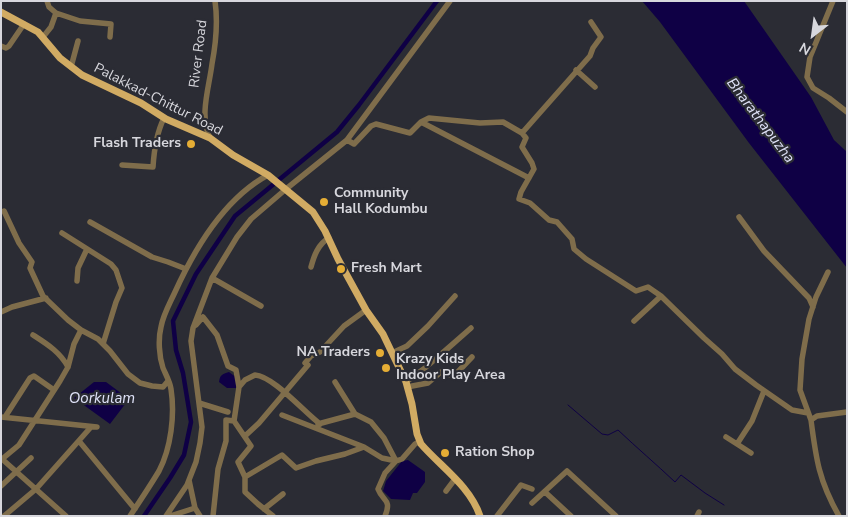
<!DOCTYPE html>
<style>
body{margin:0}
#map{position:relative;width:848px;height:517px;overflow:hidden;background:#2b2c34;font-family:"Nunito Sans",sans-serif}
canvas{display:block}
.frame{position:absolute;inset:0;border:2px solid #d7d7dd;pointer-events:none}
.north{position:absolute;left:788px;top:10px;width:50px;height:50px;-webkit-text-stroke:4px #2b2c34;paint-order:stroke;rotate:210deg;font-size:14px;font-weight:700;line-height:20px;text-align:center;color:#d7d7dd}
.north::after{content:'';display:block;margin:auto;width:18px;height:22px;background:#d7d7dd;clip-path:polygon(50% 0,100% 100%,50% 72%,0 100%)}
</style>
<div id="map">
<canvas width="848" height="517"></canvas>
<div class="frame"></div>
<div class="north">N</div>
</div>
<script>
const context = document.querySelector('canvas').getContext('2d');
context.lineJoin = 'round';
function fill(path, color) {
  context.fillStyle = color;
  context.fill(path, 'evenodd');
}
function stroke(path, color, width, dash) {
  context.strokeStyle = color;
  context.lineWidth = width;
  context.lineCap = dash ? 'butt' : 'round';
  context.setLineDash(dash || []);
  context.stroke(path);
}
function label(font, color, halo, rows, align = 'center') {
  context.font = font + ' "Nunito Sans",sans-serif';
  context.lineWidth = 4.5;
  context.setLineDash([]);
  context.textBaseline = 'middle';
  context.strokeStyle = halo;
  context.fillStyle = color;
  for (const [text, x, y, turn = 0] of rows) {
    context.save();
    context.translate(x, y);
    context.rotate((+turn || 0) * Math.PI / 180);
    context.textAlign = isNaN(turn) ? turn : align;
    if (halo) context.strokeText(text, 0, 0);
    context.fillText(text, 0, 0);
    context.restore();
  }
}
fill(new Path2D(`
 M642 1H744L811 97 834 140 847 152V268L749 143 660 22Z
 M229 372 237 378 236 388H227L219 382C220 375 222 374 229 372Z
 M94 382H106L129 399 110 424 74 398Z
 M408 460 425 472V482L417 493H413L410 500 391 499 383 491 386 481 402 461Z`), '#0f0045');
stroke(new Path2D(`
 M568 405 602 434 608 435 618 430C637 448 656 464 675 482L681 475 705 493 724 505`), '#0f0045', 1);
stroke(new Path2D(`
 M144 516 170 478 184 455 191 422 183 373 176 350 173 321 196 274 235 216 337 132 359 105 437 1`), '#0f0045', 4.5);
stroke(new Path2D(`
 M833 1 810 57 807 77 813 88 829 98 847 112
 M56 13 80 21 111 24 110 37
 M591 22 601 37 593 48 590 56 522 133 526 138 522 147 532 163 534 169 521 192 519 199 530 203 549 220 557 222 572 239 574 249 586 259 636 291 648 287 661 296 704 338 722 354 735 369 756 385 792 410 808 413
 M43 37 51 27 56 13 49 7 47 1
 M1 46 6 48 9 46 24 24
 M71 67 78 41
 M576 70 595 87
 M421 122 529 178
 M210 138C199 116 209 88 212 64 216 43 218 22 215 1
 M347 140 354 144 371 126 376 124 410 133 421 122 429 118 480 123 503 122 522 133
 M122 165 153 167C154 151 157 132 164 118
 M4 211 19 243 32 262 30 268 43 296 68 320 81 330 98 339 110 351 128 374 140 383 152 386 163 387 168 381
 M739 217 764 251 809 298 813 307
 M90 222 152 257 168 262 186 269
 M62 233 111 264 116 270 122 288 116 302 103 344
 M311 267C314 256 318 244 329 238
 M828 272 816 297 809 319 802 359 800 390 811 420 817 416 847 412
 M212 278 261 306
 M77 281 78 268 87 249
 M1 312 12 307 46 298
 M634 321 661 296
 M196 325 203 317 217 335 228 366 236 370 239 387 234 421 251 446 238 462 245 477V492L258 504 273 516
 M33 335C47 344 60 352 68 367
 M392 353 407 346 428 326 455 296
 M305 363 311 356 320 352 344 326 366 310
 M335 382 355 414 371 422 384 438 396 461 385 473 378 489C383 502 392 499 385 516
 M406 382 425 368 471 328 445 351
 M239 387 245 380 255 375C273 376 304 412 320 424
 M407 387 428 383 441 372 454 376 472 357
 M199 403 228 412
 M282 415 364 447 382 458 396 461 402 459 415 444 420 441
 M1 417 97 427
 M5 417 30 378 34 376 54 390
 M811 420C816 459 819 481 839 516
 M318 424 355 414
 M245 436 259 423 308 365
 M726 437 737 444 752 421 764 391
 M79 441 135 509
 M737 444 751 453
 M2 459 66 516
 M1 460 19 445 60 381 68 367 74 344 81 330
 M245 477 282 455 296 468 316 461 345 454 364 447
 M189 480 195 508 200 516
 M1 486 31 458
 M446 491 455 479
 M545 492 571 516
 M532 503 567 471 616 516
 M264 509 283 494
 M4 516 36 489 91 427
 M130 516C140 501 150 486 159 471 171 448 175 415 171 389 170 382 166 375 163 368 159 356 158 339 161 327 163 315 170 303 175 292 195 248 225 198 268 175
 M166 516 187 485 196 462 200 443 202 427 191 341 193 328 212 278 237 237 251 219 286 189 347 140 450 1
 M170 516 195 508
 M213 516 218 469 226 441V420L234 421
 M497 516 521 485 532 489
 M697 516 699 512`), '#7f6d4b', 5.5);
stroke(new Path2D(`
 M1 12 38 32 60 58 82 75 141 103 166 119 210 138 233 155 268 175 313 212 325 231 338 259 366 310 383 334 394 357 406 382 412 404 417 434 421 444C441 467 470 486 480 516`), '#d1ab63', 7);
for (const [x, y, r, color] of [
 [191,144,5,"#e5ad35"],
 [324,202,5,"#e5ad35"],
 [341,269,5,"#e5ad35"],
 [380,353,5,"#e5ad35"],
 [386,368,5,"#e5ad35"],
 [445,453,5,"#e5ad35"]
]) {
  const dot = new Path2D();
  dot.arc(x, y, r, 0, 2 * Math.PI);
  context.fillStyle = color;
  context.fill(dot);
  stroke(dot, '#2b2c34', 2);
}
label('14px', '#d7d7dd', '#2b2c34', [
 ["River Road",199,54,-83],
 ["Palakkad-Chittur Road",158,100,27]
]);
label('bold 14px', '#d7d7dd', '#2b2c34', [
 ["Flash Traders",181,144,"right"],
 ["Community",334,194],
 ["Hall Kodumbu",334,210],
 ["Fresh Mart",351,269],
 ["NA Traders",370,353,"right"],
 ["Krazy Kids",396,360],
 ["Indoor Play Area",396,376],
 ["Ration Shop",455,453]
], 'left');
label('italic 15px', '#dfe2f8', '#2b2c34', [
 ["Bharathapuzha",760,121,53],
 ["Oorkulam",102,399]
]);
</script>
